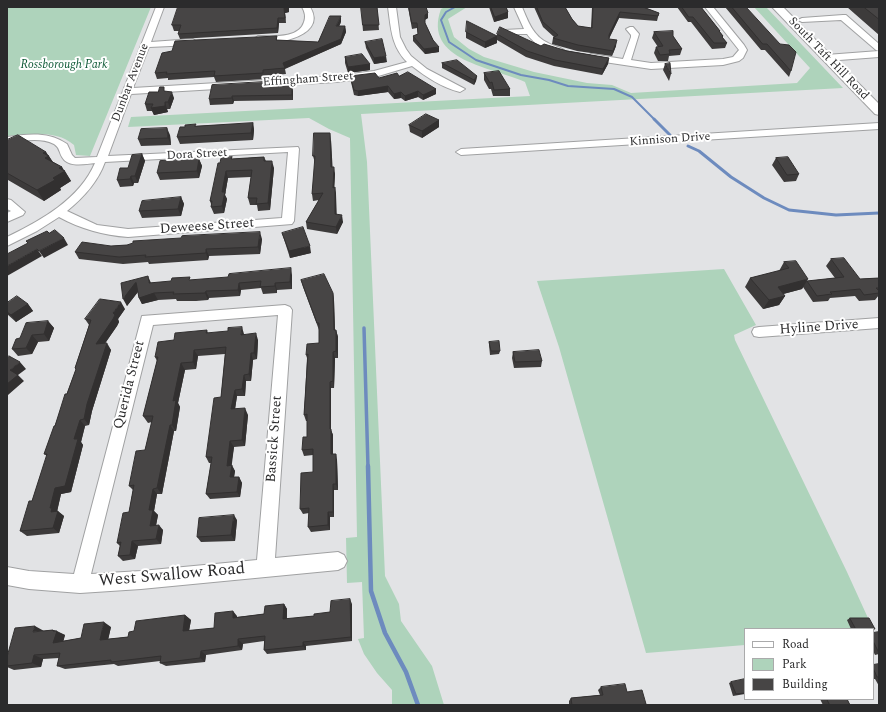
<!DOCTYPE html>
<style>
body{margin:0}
#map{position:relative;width:886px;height:712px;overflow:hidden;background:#e2e3e5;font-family:Spectral,serif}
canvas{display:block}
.frame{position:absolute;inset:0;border:8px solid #2b2b2c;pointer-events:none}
.legend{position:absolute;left:744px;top:628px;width:130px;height:72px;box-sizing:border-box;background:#fff;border:1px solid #aaaaab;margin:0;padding:5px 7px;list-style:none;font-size:12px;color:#2b2b2c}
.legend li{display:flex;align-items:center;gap:8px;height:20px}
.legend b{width:20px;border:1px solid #aaaaab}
</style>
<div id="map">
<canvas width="886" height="712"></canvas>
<div class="frame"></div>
<ul class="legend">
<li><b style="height:5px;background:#fff"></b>Road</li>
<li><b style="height:11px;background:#aed3bb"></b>Park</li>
<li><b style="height:11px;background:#474545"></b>Building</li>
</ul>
</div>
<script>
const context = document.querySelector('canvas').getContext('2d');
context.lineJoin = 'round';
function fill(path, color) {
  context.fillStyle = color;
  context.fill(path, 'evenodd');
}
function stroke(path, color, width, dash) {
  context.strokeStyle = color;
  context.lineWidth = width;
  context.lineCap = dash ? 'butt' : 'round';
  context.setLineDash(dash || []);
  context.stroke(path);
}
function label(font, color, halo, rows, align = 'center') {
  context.font = font + ' Spectral,serif';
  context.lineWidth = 4;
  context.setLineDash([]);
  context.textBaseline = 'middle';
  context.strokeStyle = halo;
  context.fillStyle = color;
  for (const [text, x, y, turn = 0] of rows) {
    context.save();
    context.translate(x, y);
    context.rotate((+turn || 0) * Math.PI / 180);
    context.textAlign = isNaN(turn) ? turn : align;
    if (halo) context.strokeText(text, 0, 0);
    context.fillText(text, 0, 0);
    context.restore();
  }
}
fill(new Path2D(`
 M7 7H151L90 156 76 155 74 145C55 129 30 135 7 136Z
 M445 7H467L448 19 454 37 469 49 484 57 534 72 587 83 612 85 631 93 797 83 810 68 754 7H766L843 88 361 114 367 162 385 576 399 604 401 621 432 666 444 705H392V690L377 673 364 654 358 639 364 638 362 582 347 583 346 538 357 537 350 138 329 129 309 118 128 127 131 117 530 96 525 82C493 67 422 61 441 9Z
 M724 269 756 325 734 335 735 340 847 572 873 629H745V645L646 653 559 347 537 281Z`), '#aed3bb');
stroke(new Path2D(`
 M455 7 446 12 441 20 449 42 476 60 521 75 549 80 568 86 614 89 632 97 655 120`), '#6d8bbe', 2);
stroke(new Path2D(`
 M654 119 670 135
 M688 146 699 151 731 177 764 198 789 210 836 215 879 213`), '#6d8bbe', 3);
stroke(new Path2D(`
 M364 328 368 467`), '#6d8bbe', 3.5);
stroke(new Path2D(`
 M368 466 371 591 385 633 406 672 418 705`), '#6d8bbe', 4.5);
const minor = new Path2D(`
 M156 7H164L151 42 193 39 197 42 193 45 149 47 133 88 336 76 374 71 407 62C391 46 391 28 388 7H396L400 37 406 49 411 56 427 69 465 89 460 92C443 88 426 77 412 66L375 77 336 82 131 94 108 156 298 147 299 149 294 221 292 224 128 237C103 235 81 229 59 217L37 231 7 246V237C40 221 80 199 95 163 85 164 68 168 62 157 59 152 60 148 54 144 40 137 22 141 7 143V137C28 134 48 131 67 144L72 155 75 158 97 157ZM288 152 282 218 128 229 97 225 67 211C83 198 98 182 105 162Z
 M302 7H310C330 39 263 48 254 39L258 36C272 36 299 39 304 22 306 17 305 12 302 7Z
 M514 7H522C528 21 533 36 548 43 553 46 561 47 565 51L564 53C551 56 534 44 527 34H504L503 32 504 30 524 29Z
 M705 7H713L744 45 747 50 743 58 739 61 723 65 651 69 591 60 587 57 591 54 623 59 631 37V35L626 29 630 27H633L639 34 631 60 651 63 723 59 733 57 739 50Z
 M843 15H846L879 44V51L876 50 841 20 802 22 798 20 802 18Z
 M879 51V57L826 61 822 58 826 55Z
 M879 123V129L461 155 456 152 461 149Z
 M7 199 11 200 25 212 23 215 7 222V213L11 211 7 209Z
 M285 305 290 307 292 310 275 558 338 552 344 555 347 561 344 567 338 570 141 589 80 593 29 589 7 585V567L29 571 74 574 142 316ZM278 315 257 560 141 571 91 574 153 325Z
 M879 318V328L759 337 754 336 752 332 754 328 759 327Z`);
const major = new Path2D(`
 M772 7H783L879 104V115L875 114Z`);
stroke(minor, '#a0a1a2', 2);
stroke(major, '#a0a1a2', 2);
fill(minor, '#fff');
fill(major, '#fff');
fill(new Path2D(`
 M178 7H289V12L285 13 286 23H279L278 33 180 39 178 34 179 31H174L172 25Z
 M361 7H377L379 30 363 31Z
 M408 7H426L428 18 425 19V23L439 52 425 54 413 41V36L418 34 417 28 412 29Z
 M489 7H506L508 12V18L494 22Z
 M534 7H565L572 19 578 26 591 28 592 7H591H643L659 13 657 21 619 18 609 39 616 46 612 56 577 51 552 44 553 38 554 37 543 27Z
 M677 7H701L720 31V32L723 36V38L727 43 725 48 712 49 691 22H688Z
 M725 7H746L791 71 789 77 765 50H761Z
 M847 7H879V35Z
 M341 22 339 26H345L346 32 341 44 285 69 286 74 264 76 265 79 216 82 214 77 168 80V78L157 79 155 73 277 36V40L318 42Z
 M466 32 497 36V34L541 46 609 58 608 64 602 75 554 66 526 57 497 40V43L485 48 466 38Z
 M654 32 673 36 682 49 680 55 669 56 668 61H658L654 53 656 47H658L652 38Z
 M365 42 387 62 374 64 366 48Z
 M345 57 370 64V70L348 73 345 63Z
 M442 63 477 76 476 81 474 85 442 68Z
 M665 64 671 74 669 81 663 70Z
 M484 73 510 89V96H493L491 89H489L484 80Z
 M350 76 379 78 399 76 436 89V94L423 100 418 97 405 101 401 98 394 99 388 92 358 96 354 95 351 82Z
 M265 86 293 91V100L234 101 233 104 210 105 209 99Z
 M165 91 174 98 170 109H167L168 112 154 115 152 111H147L145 104Z
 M439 120V127L422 138 410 132 409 125Z
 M253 123 254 130 253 140 180 144 177 137 185 127Z
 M170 135 171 145 141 146 138 139Z
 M7 140 46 152 53 162 62 167 71 181 60 188 61 190 44 201 8 180 7 181Z
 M331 140 332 167 335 174 334 187 336 194V214L343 222 337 234 307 229 306 222 319 200 313 201 312 194 315 163 313 156Z
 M142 154 145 161 138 183H134L133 186 120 187 117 180Z
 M232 157V159L264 157 266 161 274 168 270 210 258 211 257 205H250L248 198 251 177 228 178 225 195 227 199 224 213 214 214 211 207V204L210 201 220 163Z
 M776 158 799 174 796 181 784 182 772 165Z
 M199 159 202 166 199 178 160 180 157 173Z
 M181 197 184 204 181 216 142 218 139 211Z
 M282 233 311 253 290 258Z
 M262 239 260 254 209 256 208 260 149 264 148 262 123 264 79 259 75 252 111 246Z
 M831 259 860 279 879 278V295L875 300 859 301 855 296 830 298 828 301 813 302 803 287 802 289 783 294 785 296 779 305 763 309 745 287 750 278 779 271 784 262 807 281 835 278 826 266Z
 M292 275V289L277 290V293L263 294 261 288 241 290 240 296 209 298 208 300 196 301H177L176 299 158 300 142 304 139 298 138 292 127 306 121 283H151Z
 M301 280 333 293 334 300 335 330H336L338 337V358H335L334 388H331V430L333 435V454L337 460 338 490H334V517H330V530L311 532 308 527 309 513 303 514 300 509 313 472V455L304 456 302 450 307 437V421H306L304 415 307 358 306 355 319 343V330L303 287Z
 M7 303 28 304 33 311 16 322 7 314Z
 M125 309 118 319 119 322 117 326 105 343 111 350 92 411 89 425 85 426 81 442 83 445 71 492 61 494 57 511 64 516 59 533 27 536 20 531 32 501 47 456 44 454 76 369 75 368 89 325 85 319Z
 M48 321 54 328 49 341 38 342 32 354 18 356 12 349 20 338Z
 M207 330 208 333 244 334 258 340 257 359 253 360 251 381H246L245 396H237L235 409 248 415 245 446 234 447 231 465 235 471 234 477H239L242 483 240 497 210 499 206 494 211 463H209L206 457 221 397 225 354 198 356 196 369 185 370 178 403 180 407 176 431H174L162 494H157L154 511 158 515 156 525 163 530 161 544 138 546 135 559 123 561 118 556 120 546 117 543 129 512 133 490 129 486 145 450 152 422 148 423 143 416 157 361 155 357 174 340Z
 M489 342 500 351 499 354 490 355 489 345Z
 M513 352 542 361 541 367 514 368 512 358Z
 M237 520 235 541 201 542 197 537Z
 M284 604 287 609V619L314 616 330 612 352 604V641L306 646V650L267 654 264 650V641L243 644 242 650 206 655 205 662 166 666 160 663V661L118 666 114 664 65 669 57 666 59 658 43 659 41 667 14 670 7 667V657L44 631 53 630 57 631 65 635 63 641 81 638 111 627 108 639 128 637 134 631 185 615 191 620 189 631 214 628 237 616V617L264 614Z
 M850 618 875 629H851L847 620Z
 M879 632V654L875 655 873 651V633Z
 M879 664V686L875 679H873V665Z
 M745 679V694L733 696 729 683 731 682Z
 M601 687 627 692 646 704 645 705H569V701L571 698 600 695 598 690Z
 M820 699H847L850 705H823Z`), '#3d3b3b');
fill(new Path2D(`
 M289 7V12L285 13 286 23 285 18 284 8Z
 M508 12V18L494 22 495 17Z
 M620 12 619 18 608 40 609 35Z
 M428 13V18L425 20V15Z
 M341 16V22L337 31 336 26Z
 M278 18 279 23 278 33 277 28Z
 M345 26 346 32 341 44 284 69 283 63Z
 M497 36V43L485 48V42Z
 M617 40 616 46 612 56 613 51Z
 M439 47V52L425 54 424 49Z
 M386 56 387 62 374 64V58Z
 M609 58 608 64 602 75 603 69Z
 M370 64V70L348 73V67Z
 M477 76 476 81 474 85V80Z
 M292 85 293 91V100L292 95Z
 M388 86V92L358 96V91Z
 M436 89V94L423 100V95Z
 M418 91V97L405 101V96Z
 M172 92 174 98 170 109 168 102Z
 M401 92V98L394 99V94Z
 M232 96 234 101 233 104 232 98Z
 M165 102 167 109 168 112 154 115 151 108Z
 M439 120V127L422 138V131Z
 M253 123 254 130 253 140 251 133Z
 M167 128 170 135 171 145 168 138Z
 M330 133 331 140 333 174 331 167Z
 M46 152 48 156H49L55 166 45 158 43 153Z
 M142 154 145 161 138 183 135 176Z
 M199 159 202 166 199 178 197 171Z
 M272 161 274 168 270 210 268 203Z
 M62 167 64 172 65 171 71 181 60 188 61 190 44 201 37 190 53 178 59 168Z
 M334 167 335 174 334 195 333 188Z
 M226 171 228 178 225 195 227 199 224 213 222 206V192Z
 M131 176 134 183 133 186 130 179Z
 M335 187 336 194 337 221 335 214Z
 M181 197 184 204 181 216 178 209Z
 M342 215 343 222 337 234 336 227Z
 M260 232 262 239 260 254 258 247Z
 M64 238 68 245 44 258 39 251Z
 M310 246 311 253 290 258 289 251Z
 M37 249 42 256 7 276V266Z
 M206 249 209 256 208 260 206 253Z
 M291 268 292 275V289L290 282Z
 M148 276 151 283H149Z
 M808 279 802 289 772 297 778 287Z
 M136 282 140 289 127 306 123 299Z
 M239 283 241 290 240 296 238 290Z
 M275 283 277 290V293L275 286Z
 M206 291 209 298 208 300 205 293Z
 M154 293 158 300 142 304 139 298Z
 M333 293 334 300 335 337 334 330Z
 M785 296 779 305 763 309 769 300Z
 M121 302 125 309 118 319 119 322 117 326 100 351 96 344 113 313Z
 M28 304 33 311 16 322 11 315Z
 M48 321 54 328 49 341 44 334Z
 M242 327 244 334 243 341 241 335Z
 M336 330 338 337V358L336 351Z
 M256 333 258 340 257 359 254 353Z
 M32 335 38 342 32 354 26 348Z
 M107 343 111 350 92 411 89 425 84 419 87 404Z
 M194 350 198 356 196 369 193 362Z
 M333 352 335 358 334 388 333 381Z
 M251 353 253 360 251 381 249 374Z
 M20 362 26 369 18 375 24 381 8 395 7 393V384L10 370Z
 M181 363 185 370 178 403 180 407 176 431 172 425 173 401Z
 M244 375 246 381 245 396 242 389Z
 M330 382 331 388V430L333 435V460L331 454 330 429Z
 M235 390 237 396 234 416 231 409Z
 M245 408 248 415 245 446 242 440Z
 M80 420 85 426 81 442 83 445 71 492 61 494 57 512 58 511 64 516 59 533 53 528 50 508 55 488 74 439Z
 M170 425 174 431 162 494 157 488Z
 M230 441 234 447 231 471 227 466Z
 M336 454 337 460 338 490 336 484Z
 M232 465 235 471 233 483 230 477Z
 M239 477 242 483 240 497 237 492Z
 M333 484 334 490V517L333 512Z
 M153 489 157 494 154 511 158 515 155 531 150 526 149 510Z
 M328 512 330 517V530L328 525Z
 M234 515 237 520 235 541 231 535Z
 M159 525 163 530 161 544 156 539Z
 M132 541 138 546 135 559 130 555Z
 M350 599 352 604V641L351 637Z
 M284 604 287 609 286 624 283 619Z
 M233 611 237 616V622L233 618Z
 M185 615 191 620 188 636 183 631Z
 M104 622 111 627 107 645 100 640Z
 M35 626 44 631 33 632Z
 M53 630 65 635 62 647 53 643Z
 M238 639 243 644 242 650 238 646Z
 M303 642 306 646V650L303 646Z
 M201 651 206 655 205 662 200 658Z
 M34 655 43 659 41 667 32 663Z`), '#323030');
const building = new Path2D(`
 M178 7H288L284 8 285 18H278L277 28 178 34 181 25H172Z
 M361 7H377L379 25H363Z
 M409 7H426L428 13 425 15V23L433 40 439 47 424 49 413 36 418 34 417 23H412Z
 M491 7H506L508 12 495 17Z
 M537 7H565L572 19 578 26 592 28 593 7H643L659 13 658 16 620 12 609 35V39L617 40 613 51 578 45 553 38 558 35 543 22Z
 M682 7H701L720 31H719L723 36 722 37 727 43H714L693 17H689Z
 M732 7H746L780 44 789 45 796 52 791 71 767 44H763Z
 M864 7H879V19Z
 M330 16H341L336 26H345L341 39 283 63 285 68 263 70V73L214 76 215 71 166 74 167 72 155 73 162 53 172 51 175 41 277 36 276 40 318 42Z
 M467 21 497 36 485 42 466 32Z
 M500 27 541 46 544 44 567 51 609 58 603 69 555 60 527 51 497 34Z
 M673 31V36L682 49 669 50 670 54 660 55 656 47 663 46 654 32Z
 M382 39 386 56 374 58 365 42Z
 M362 54 370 64 348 67 345 57Z
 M457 60 477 76 474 80 442 63Z
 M670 63 671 74 665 64Z
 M499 71 510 89 494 90 492 82 490 83 484 73Z
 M408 72 436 89 423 95 418 91 405 96 401 92 394 94 388 86 358 91 354 90 350 76 375 73 379 78 397 73 399 76Z
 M264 82V87L292 85V95L232 96V98L209 99 212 85Z
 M160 87H164V91L172 92 168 102H165V106L151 108 153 104H145L149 92H158Z
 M426 114 439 120 422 131 409 125Z
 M253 123 251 133 177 137 180 127H185V125L196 124 195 126Z
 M167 128 168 138 138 139 141 129Z
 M314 133H330L331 167H334L333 188 335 187V214L342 215 336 227 306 222 323 193 312 194 315 156H313Z
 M18 135 46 152 43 153 49 156 45 158 62 167 59 168 65 171 53 178 55 180 37 190 7 173V140Z
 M142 154 135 176H131L130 179 117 180 120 168H128L132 155Z
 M232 157 231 159 264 157V161H272L268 203 256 204 257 198H248L252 170 226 171 222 192H225L222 206 211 207 212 201H210L218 163H220L221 158Z
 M788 157 799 174 787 175 776 158Z
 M199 159 197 171 157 173 160 161Z
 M181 197 178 209 139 211 142 201Z
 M303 227 310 246 289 251 282 233Z
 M55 230 64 238 39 251 37 249 7 266V254L28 243 26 241 47 231 49 233Z
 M260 232 258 247 206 249V253L145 257 146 255 119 257 75 252 82 242 111 246 127 245 133 243V241L181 238 182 236Z
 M844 258 860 279 879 278V288H876L879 291V293L864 295 860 289 830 292 832 294 817 296 807 281 844 277 831 259Z
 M796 261 808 279 778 287 785 296 769 300 750 278 789 268 784 262Z
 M291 268 290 282 275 283V286L260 287 261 281 239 283 238 290 206 291 205 293 173 294 174 292 154 293 139 298 136 282 123 299 121 283 148 276 149 283 171 281 172 278 190 277 189 280 228 277 229 274Z
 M324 274 333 293 334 330H336V351L333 352V381L330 382V429H331V454H336V484H333V512H328V525L308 527 309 508 300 509 301 473 313 472V449L302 450 303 437H307V414L304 415 308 354 306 355 307 344 319 343V323H317L301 280Z
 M17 296 28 304 11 315 7 312V303Z
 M100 299 121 302 113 313 115 315 113 319 96 344 107 343 87 404 84 419 80 420 74 439H78L65 486 55 488 50 508H52L51 512 58 511 53 528 20 531 29 501H32L47 454H44L54 426H55L65 394H67L76 369 75 368 91 320 85 319Z
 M48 321 44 334 32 335 26 348 12 349 16 339 20 338 26 323Z
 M242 327 241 335 256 333 254 353H251L249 374 244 375 242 389 235 390 231 409 245 408 242 440 230 441 227 466 232 465 230 477H239L237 492 206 494 212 457H206L214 398 221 397 226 347 194 350 193 362 181 363 173 401 176 400 172 425H170L157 488 153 489 149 510H153L150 526 159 525 156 539 132 541 130 555 118 556 121 542 117 543 123 513 129 512 134 485 129 486 136 451 145 450 153 416H143L158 357H155L158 342 174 340 175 333 207 330 206 333 228 331V328Z
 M499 341 500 351H491L489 342Z
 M539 350 542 361 515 362 513 352Z
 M9 356 20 362 10 370 18 375 7 384V358Z
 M234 515 231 535 197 537 199 518Z
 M350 599 351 637 303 642V646L264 650 265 636 238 639V646L201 651 200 658 160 663 161 656 111 662V660L57 666 60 653 34 655 32 663 7 666V657L15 628 35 626 33 632 53 630V631H57L53 643 81 638 84 624 104 622 100 640 128 637 129 632 134 631 136 621 185 615 183 631 214 628 215 613 233 611V618L264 614 265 606 284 604 283 619 314 616V614L330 612 331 601Z
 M850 618H869L875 629H856Z
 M879 632V653L873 641V633Z
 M879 664V677H877L873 668V665Z
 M745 679V693L736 694 731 682Z
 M625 684 627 692 642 690 646 704 639 705H572L571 698 603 695 601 687Z
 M827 699H847L850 705H830Z`);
fill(building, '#474545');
stroke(building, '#323030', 1);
label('12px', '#2b2b2c', '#fff', [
 ["South Taft Hill Road",828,59,46],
 ["Effingham Street",308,80,-4],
 ["Dunbar Avenue",131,83,-69],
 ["Kinnison Drive",670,140,-4],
 ["Dora Street",197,155,-3]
]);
label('italic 12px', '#0f5a37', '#fff', [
 ["Rossborough Park",64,66]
]);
label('14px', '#2b2b2c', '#fff', [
 ["Deweese Street",207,227,-4],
 ["Hyline Drive",819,328,-4],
 ["Querida Street",130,385,-76],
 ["Bassick Street",275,439,-86]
]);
label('17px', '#2b2b2c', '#fff', [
 ["West Swallow Road",172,576,-5]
]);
</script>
